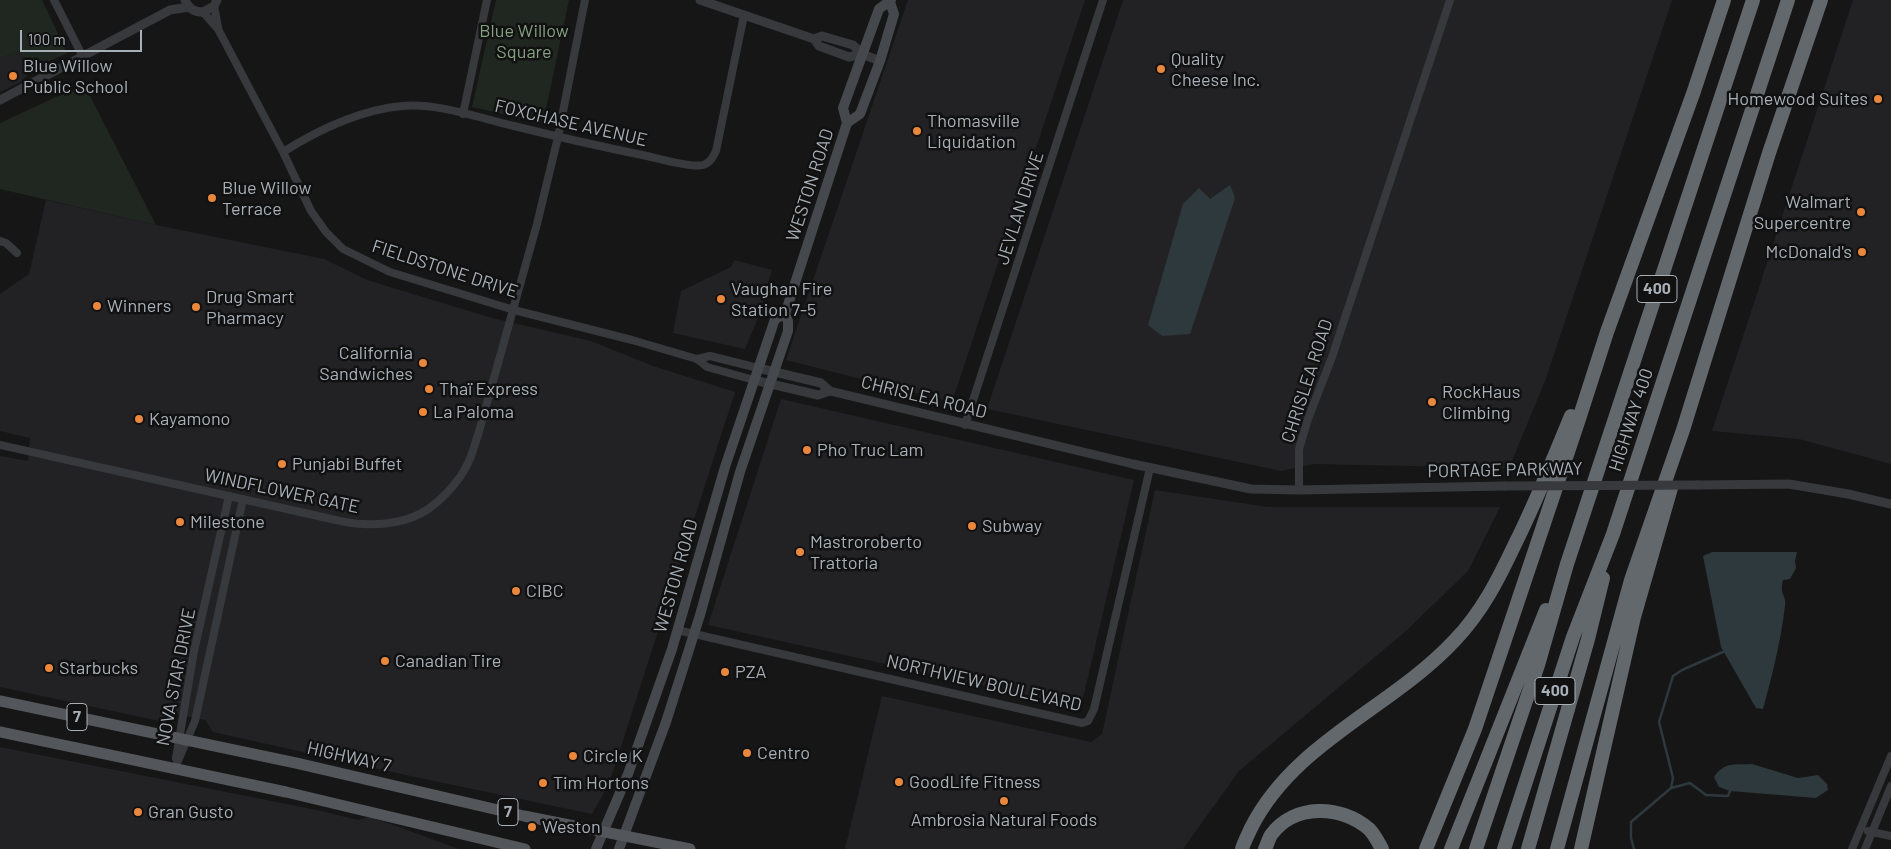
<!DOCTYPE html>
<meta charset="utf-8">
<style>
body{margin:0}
#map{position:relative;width:1891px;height:849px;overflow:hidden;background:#161617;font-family:Barlow,sans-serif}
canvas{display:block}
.scale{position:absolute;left:20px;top:30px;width:122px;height:22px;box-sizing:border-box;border:2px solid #a8b0b7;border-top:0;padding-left:6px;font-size:15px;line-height:18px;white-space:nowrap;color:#a8b0b7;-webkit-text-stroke:4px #111112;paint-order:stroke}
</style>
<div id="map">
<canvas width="1891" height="849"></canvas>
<div class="scale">100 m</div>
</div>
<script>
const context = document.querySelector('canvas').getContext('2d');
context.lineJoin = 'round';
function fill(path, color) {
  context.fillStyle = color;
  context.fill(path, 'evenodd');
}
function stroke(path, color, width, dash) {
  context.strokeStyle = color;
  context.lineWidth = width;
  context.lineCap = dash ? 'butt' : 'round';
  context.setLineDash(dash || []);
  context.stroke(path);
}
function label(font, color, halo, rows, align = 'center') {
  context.font = font + ' Barlow,sans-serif';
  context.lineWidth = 5;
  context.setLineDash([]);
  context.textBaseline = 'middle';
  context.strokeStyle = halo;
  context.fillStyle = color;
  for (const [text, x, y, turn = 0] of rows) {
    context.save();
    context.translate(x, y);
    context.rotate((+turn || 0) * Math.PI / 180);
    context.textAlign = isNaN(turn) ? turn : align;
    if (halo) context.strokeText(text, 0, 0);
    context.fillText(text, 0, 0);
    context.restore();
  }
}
fill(new Path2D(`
 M908 0H1085L952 402 786 360Z
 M1123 0H1672L1545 381 1509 468 1313 464 1281 471 987 409Z
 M1853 0H1891V464L1799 439 1712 431Z
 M19 51 32 70 21 82 0 92V58Z
 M46 200 156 225 324 259 367 280 492 318 591 341 653 366 735 392 609 784 592 814 415 777 213 732 205 720 171 713 159 721 0 687V456L28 461 30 438 0 431V294L29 274Z
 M734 260 772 270 758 318 745 349 673 333 681 291 731 267Z
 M781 399 1134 480 1081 707 708 625Z
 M1155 490 1268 507H1500L1468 571 1406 631 1239 771 1183 849H845L882 696 1091 742 1102 734Z
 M0 747 317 810 358 820 369 817 388 823 459 849H0Z`), '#222224');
fill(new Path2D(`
 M0 0H42L67 53 32 70 19 51 0 58Z
 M496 0H569L543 123 472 107Z
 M84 84 156 225 0 189V123Z`), '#202720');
fill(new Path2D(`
 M1230 185 1235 198 1190 334 1162 336 1148 325 1183 204 1199 188 1210 199Z
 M1712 552H1797L1795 561 1796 568 1790 579 1783 580C1779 596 1787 595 1785 606 1781 641 1772 676 1763 709L1756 708 1721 647 1703 556Z
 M1752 764 1798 778 1818 775 1827 784 1828 790 1816 798 1730 791 1719 787 1714 777C1725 761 1735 765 1752 764Z`), '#2e393d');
stroke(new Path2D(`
 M1671 788 1673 778 1659 722 1673 676 1682 670 1723 652
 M1634 849 1631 838V822L1671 788 1690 783 1706 795 1728 796 1730 791`), '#2e393d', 2.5);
stroke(new Path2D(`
 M54 0 83 57
 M214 6 218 27
 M203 12 218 29 283 152 311 211 326 232 343 249 390 272 514 310 632 340 697 359 707 367 754 380
 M463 114 487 0
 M283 152C318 130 360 110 402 106 439 103 479 118 514 126 558 137 603 147 647 156 660 159 692 168 703 165 710 163 713 157 716 151L744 15
 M0 241 6 243 17 253
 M697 359 710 356 758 368
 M965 425 1103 0
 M0 445 318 516C333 519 348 524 363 524 380 525 398 523 413 517 435 509 460 482 469 461 473 452 475 443 478 435L537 224 558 137 585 0
 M1299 490V449L1308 419 1332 357 1450 0
 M677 630 1082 723 1088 721 1094 709 1150 468
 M176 758 194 651 229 496
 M175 768 195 721 243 499
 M1868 831 1891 836
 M1852 849 1891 756
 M1865 849 1891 786`), '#37393c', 8);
stroke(new Path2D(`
 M185 0C189 9 194 12 203 12L214 6 217 0
 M700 0 814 39 819 46 849 57 862 54
 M814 39 822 36 853 45 862 54 880 61
 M0 100 170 10 189 7
 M758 368 821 383 830 391 1133 464 1251 489 1299 490 1505 486
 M754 380 818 395 830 391
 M1698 485 1789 484 1848 494 1891 504`), '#37393c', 9);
stroke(new Path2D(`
 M847 123 860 114 880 61 894 14 890 2
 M596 849 628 774 672 649 725 467 775 319 785 314 847 123 843 108 856 72 879 9 891 0
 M619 849 666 722 700 615 740 472 788 331V321L785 314`), '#45484c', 10);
stroke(new Path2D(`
 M0 701 296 763 524 816 690 849
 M0 732 286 792 525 849`), '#53565b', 11);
stroke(new Path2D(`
 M1242 849C1244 842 1248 835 1251 828 1294 742 1392 708 1455 640 1482 612 1499 578 1515 544 1536 502 1553 459 1571 416
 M1265 849C1267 845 1269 838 1271 835 1294 803 1342 805 1369 829 1375 835 1378 842 1382 849
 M1426 849 1475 729 1578 422 1607 332 1694 91 1724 0
 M1451 849 1546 610
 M1476 849 1538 665 1567 564 1753 0
 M1504 849 1573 637 1613 534 1788 0
 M1528 849 1588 639 1603 578
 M1557 849 1631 580 1683 430 1769 153 1821 0
 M1581 849 1634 617 1671 488`), '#63686d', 14);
stroke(new Path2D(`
 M1505 486 1698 485`), '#37393c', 9);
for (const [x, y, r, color] of [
 [1161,69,5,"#e9873c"],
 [13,76,5,"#e9873c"],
 [1878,99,5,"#e9873c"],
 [917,131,5,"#e9873c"],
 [212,198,5,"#e9873c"],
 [1861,212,5,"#e9873c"],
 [1862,252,5,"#e9873c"],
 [721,299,5,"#e9873c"],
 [97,306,5,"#e9873c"],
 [196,307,5,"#e9873c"],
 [423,363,5,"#e9873c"],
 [429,389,5,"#e9873c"],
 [1432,402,5,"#e9873c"],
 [423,412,5,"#e9873c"],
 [139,419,5,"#e9873c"],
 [807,450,5,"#e9873c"],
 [282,464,5,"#e9873c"],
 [180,522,5,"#e9873c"],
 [972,526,5,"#e9873c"],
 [800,552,5,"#e9873c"],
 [516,591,5,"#e9873c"],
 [385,661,5,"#e9873c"],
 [49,668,5,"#e9873c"],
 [725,672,5,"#e9873c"],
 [747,753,5,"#e9873c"],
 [573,756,5,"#e9873c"],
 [899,782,5,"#e9873c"],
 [543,783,5,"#e9873c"],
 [1004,801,5,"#e9873c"],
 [138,812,5,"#e9873c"],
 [532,827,5,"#e9873c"]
]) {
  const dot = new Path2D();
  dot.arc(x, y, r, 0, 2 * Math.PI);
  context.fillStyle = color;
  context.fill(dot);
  stroke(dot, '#111112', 2);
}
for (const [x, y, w] of [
 [1657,289,40],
 [1555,691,40],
 [77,717,20],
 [508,812,20]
]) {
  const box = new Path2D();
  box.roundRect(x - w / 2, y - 13.5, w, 27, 4);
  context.fillStyle = '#111112';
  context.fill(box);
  stroke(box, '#a8b0b7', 1);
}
label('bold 16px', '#a8b0b7', null, [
 ["400",1657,289],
 ["400",1555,691],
 ["7",77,717],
 ["7",508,812]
]);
label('18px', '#85a180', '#111112', [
 ["Blue Willow",524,31],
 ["Square",524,52]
]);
label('18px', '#a8b0b7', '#111112', [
 ["Quality",1171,59],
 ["Cheese Inc.",1171,80],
 ["Blue Willow",23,66],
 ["Public School",23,87],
 ["Homewood Suites",1868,99,"right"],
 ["Thomasville",927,121],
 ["Liquidation",927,142],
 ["Blue Willow",222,188],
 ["Terrace",222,209],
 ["Walmart",1851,202,"right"],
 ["Supercentre",1851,223,"right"],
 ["McDonald's",1852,252,"right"],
 ["Vaughan Fire",731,289],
 ["Station 7-5",731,310],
 ["Drug Smart",206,297],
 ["Pharmacy",206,318],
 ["Winners",107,306],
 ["California",413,353,"right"],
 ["Sandwiches",413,374,"right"],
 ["Thaï Express",439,389],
 ["RockHaus",1442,392],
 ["Climbing",1442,413],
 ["La Paloma",433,412],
 ["Kayamono",149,419],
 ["Pho Truc Lam",817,450],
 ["Punjabi Buffet",292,464],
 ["Milestone",190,522],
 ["Subway",982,526],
 ["Mastroroberto",810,542],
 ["Trattoria",810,563],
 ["CIBC",526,591],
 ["Canadian Tire",395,661],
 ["Starbucks",59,668],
 ["PZA",735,672],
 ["Centro",757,753],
 ["Circle K",583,756],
 ["GoodLife Fitness",909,782],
 ["Tim Hortons",553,783],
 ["Gran Gusto",148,812],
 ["Ambrosia Natural Foods",1004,820,"center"],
 ["Weston",542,827]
], 'left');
label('18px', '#a8b0b7', '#111112', [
 ["FOXCHASE AVENUE",571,123,13],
 ["WESTON ROAD",810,185,-72],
 ["JEVLAN DRIVE",1020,208,-72],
 ["FIELDSTONE DRIVE",445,269,18],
 ["CHRISLEA ROAD",1307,381,-72],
 ["CHRISLEA ROAD",924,397,14],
 ["HIGHWAY 400",1631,420,-72],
 ["PORTAGE PARKWAY",1505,470,-1],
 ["WINDFLOWER GATE",282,491,12],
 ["WESTON ROAD",676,576,-74],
 ["NOVA STAR DRIVE",176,677,-79],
 ["NORTHVIEW BOULEVARD",984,683,13],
 ["HIGHWAY 7",349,757,13]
]);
</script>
